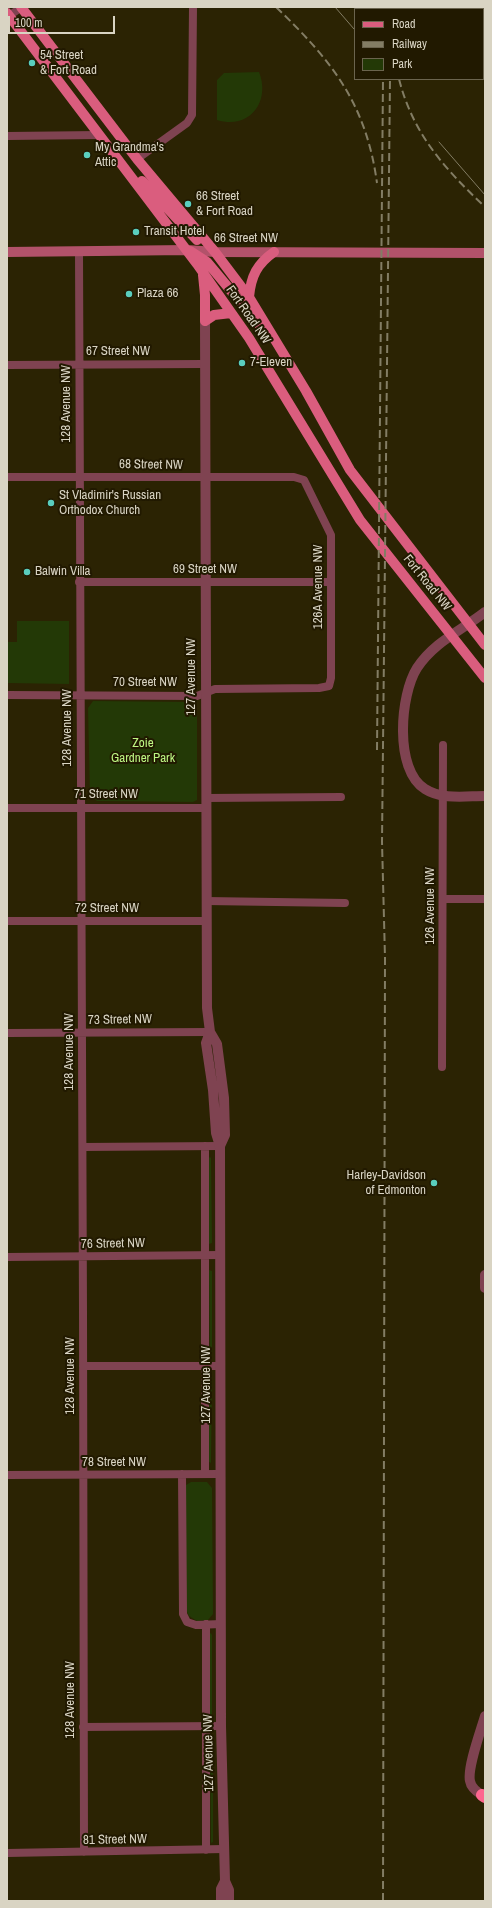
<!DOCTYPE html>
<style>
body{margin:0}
#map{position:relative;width:492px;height:1908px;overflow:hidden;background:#2b2303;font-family:"Archivo Narrow",sans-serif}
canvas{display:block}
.frame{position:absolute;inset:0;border:8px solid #d9d4c3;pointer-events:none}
.legend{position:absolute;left:354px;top:8px;width:130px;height:72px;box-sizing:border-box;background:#211900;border:1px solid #6b644e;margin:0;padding:5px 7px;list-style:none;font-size:12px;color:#d9d4c3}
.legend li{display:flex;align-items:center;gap:8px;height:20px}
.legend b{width:20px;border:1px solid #6b644e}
.scale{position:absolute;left:8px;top:16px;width:107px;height:18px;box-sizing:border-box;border:2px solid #d9d4c3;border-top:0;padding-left:5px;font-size:12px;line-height:14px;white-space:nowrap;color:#d9d4c3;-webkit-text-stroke:3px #211900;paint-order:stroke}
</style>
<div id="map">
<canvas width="492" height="1908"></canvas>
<div class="frame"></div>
<ul class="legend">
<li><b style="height:5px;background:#da5d7e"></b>Road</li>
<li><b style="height:5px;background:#837d64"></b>Railway</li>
<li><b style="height:11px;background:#233906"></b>Park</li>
</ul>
<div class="scale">100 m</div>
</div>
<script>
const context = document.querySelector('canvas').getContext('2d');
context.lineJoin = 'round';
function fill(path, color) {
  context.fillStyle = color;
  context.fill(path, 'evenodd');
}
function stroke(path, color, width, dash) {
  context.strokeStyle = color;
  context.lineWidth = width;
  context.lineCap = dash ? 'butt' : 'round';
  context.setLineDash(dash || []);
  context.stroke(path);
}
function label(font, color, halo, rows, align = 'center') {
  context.font = font + ' "Archivo Narrow",sans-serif';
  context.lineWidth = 4;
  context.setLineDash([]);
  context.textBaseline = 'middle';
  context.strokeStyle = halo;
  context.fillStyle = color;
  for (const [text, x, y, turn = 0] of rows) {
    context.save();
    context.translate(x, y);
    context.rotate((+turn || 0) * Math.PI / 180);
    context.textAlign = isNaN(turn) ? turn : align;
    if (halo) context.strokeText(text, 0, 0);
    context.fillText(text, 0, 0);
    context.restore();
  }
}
fill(new Path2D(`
 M259 72C271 102 249 130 217 120V80L224 73Z
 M17 621H69V684L7 683V642H17Z
 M93 701 193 702 197 706V800L193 802 97 801 90 796 88 708Z
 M210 1157 211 1158 212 1243 209 1244 208 1158Z
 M209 1270 212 1271V1355L210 1356Z
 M209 1376 212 1377 211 1463 209 1462Z
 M191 1482H207L212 1488 213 1614 208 1620 197 1621 189 1616 186 1610V1485Z
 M211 1633 212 1635V1717L210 1716 209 1634Z
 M212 1737 213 1738V1842L211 1843 210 1738Z`), '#233906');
stroke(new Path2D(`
 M7 17 22 7
 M7 136 99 135
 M137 159 187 123 192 115 193 7
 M79 251 83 1311 84 1852
 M7 365 204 364
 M7 477H294L304 480 331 535V678L329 686 319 688 215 689 197 696 7 695
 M79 582H330
 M206 798 341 797
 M7 808H206
 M443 899H485
 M206 901 345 903
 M7 921H206
 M7 1033 210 1032
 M442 1067 443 745
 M205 1146V1474
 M83 1147 220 1146
 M7 1257 220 1255
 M83 1366H220
 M182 1474 183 1614 187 1622 196 1625 221 1624
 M7 1475 221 1474
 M206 1624V1850
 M83 1727 221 1726
 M7 1853 224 1849`), '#7f4351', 8);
stroke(new Path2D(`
 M205 321 207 1008 210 1032 217 1044 224 1098 225 1135 220 1146
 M485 612C462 630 434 642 417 668 400 695 394 770 425 789 442 800 466 796 485 796
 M210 1032 206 1043 213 1090 216 1133 220 1146 221 1726 225 1881 221 1889V1901
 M485 1275V1288
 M482 1795C477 1792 471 1787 470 1781 467 1768 481 1730 485 1716
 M225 1881 229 1890V1901`), '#7f4351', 10);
stroke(new Path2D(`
 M7 252 187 250 215 252 485 253`), '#b2526a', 10);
stroke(new Path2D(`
 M21 7 137 159 215 252 249 297 306 391 350 470 485 645
 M7 13 197 264 249 338 360 520 485 678
 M142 181 197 240
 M190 251 207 262 267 334
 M203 275 205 295V321
 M249 297C251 276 257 264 274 252
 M205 321 214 315 231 313`), '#da5d7e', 10);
stroke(new Path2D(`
 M482 1795 485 1797`), '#fd668f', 12);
stroke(new Path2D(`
 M335 7 354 29
 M439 142 485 195`), '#837d64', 1);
stroke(new Path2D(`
 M276 7C332 61 366 103 377 183
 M384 9V7
 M391 9V7
 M399 79C413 134 444 168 485 207
 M377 750 383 79
 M383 1901 385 958 382 842 390 79`), '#837d64', 2, [8, 4]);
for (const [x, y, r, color] of [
 [32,63,4,"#5acebe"],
 [87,155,4,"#5acebe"],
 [188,204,4,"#5acebe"],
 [136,232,4,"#5acebe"],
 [129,294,4,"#5acebe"],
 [242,363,4,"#5acebe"],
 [51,503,4,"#5acebe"],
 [27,572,4,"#5acebe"],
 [434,1183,4,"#5acebe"]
]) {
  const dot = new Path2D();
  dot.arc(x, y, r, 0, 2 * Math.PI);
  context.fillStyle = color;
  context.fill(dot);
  stroke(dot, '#211900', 1.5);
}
label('13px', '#d9d4c3', '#211900', [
 ["54 Street",40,56],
 ["& Fort Road",40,71],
 ["My Grandma's",95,148],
 ["Attic",95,163],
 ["66 Street",196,197],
 ["& Fort Road",196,212],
 ["Transit Hotel",144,232],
 ["Plaza 66",137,294],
 ["7-Eleven",250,363],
 ["St Vladimir's Russian",59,496],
 ["Orthodox Church",59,511],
 ["Balwin Villa",35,572],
 ["Harley-Davidson",426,1176,"right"],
 ["of Edmonton",426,1191,"right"]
], 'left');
label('13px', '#d9d4c3', '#211900', [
 ["66 Street NW",246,239],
 ["Fort Road NW",248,315,55],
 ["67 Street NW",118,352],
 ["128 Avenue NW",67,404,-90],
 ["68 Street NW",151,465,1],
 ["69 Street NW",205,570],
 ["Fort Road NW",427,583,51],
 ["126A Avenue NW",319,587,-90],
 ["127 Avenue NW",192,677,-90],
 ["70 Street NW",145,683],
 ["128 Avenue NW",68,728,-90],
 ["71 Street NW",106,795],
 ["126 Avenue NW",431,906,-90],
 ["72 Street NW",107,909],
 ["73 Street NW",120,1020,-1],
 ["128 Avenue NW",70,1052,-90],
 ["76 Street NW",113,1244,-1],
 ["128 Avenue NW",71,1376,-90],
 ["127 Avenue NW",207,1385,-90],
 ["78 Street NW",114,1463],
 ["128 Avenue NW",71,1700,-90],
 ["127 Avenue NW",209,1753,-91],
 ["81 Street NW",115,1840,-1]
]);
label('13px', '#bef783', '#211900', [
 ["Zoie",143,744],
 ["Gardner Park",143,759]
]);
</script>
